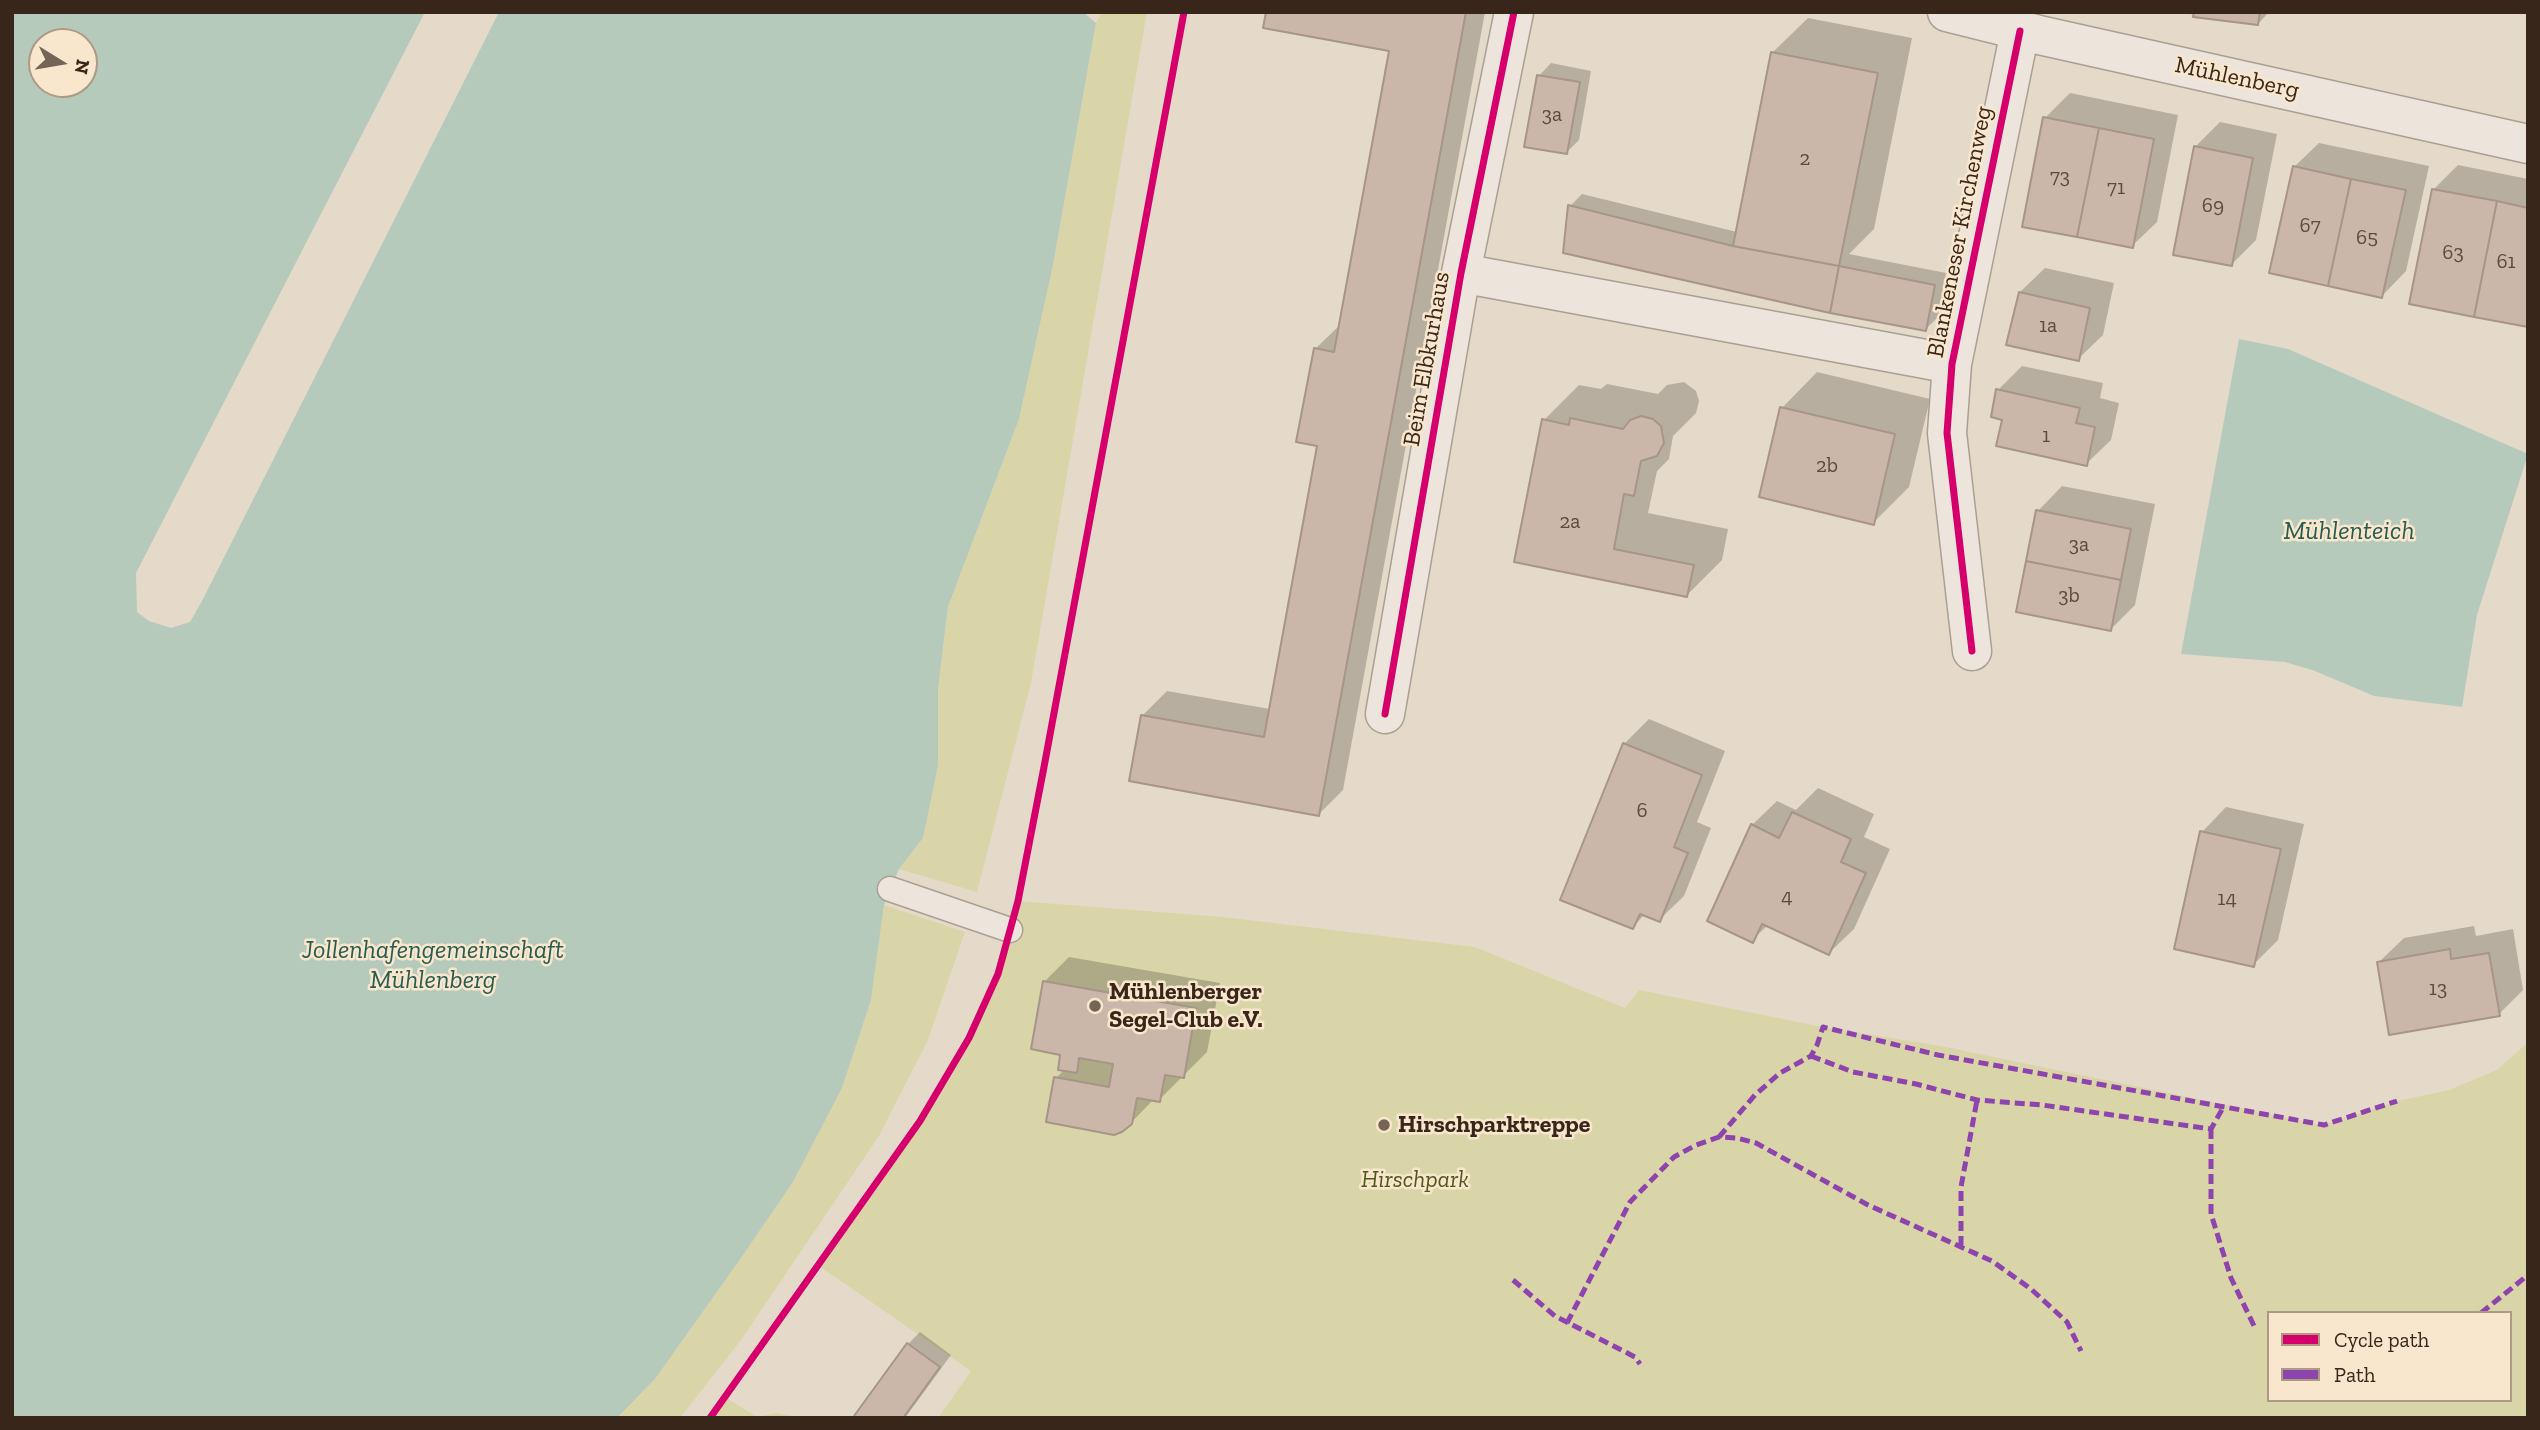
<!DOCTYPE html>
<meta charset="utf-8">
<style>
body{margin:0}
#map{position:relative;width:2540px;height:1430px;overflow:hidden;background:#e5dac9;font-family:"Zilla Slab",serif}
canvas{display:block}
.frame{position:absolute;inset:0;border:14px solid #39261a;pointer-events:none}
.legend{position:absolute;left:2267px;top:1311px;width:245px;height:91px;box-sizing:border-box;background:#f9e7cd;border:2px solid #ac9a85;margin:0;padding:9px 12px;list-style:none;font-size:21px;color:#39261a}
.legend li{display:flex;align-items:center;gap:14px;height:35px}
.legend b{width:35px;border:2px solid #ac9a85}
.north{position:absolute;left:28px;top:28px;width:70px;height:70px;box-sizing:border-box;background:#f9e7cd;border:2px solid #ac9a85;border-radius:50%;rotate:101deg;font-size:19px;font-weight:700;line-height:28px;text-align:center;color:#39261a}
.north::after{content:'';display:block;margin:auto;width:24px;height:32px;background:#756557;clip-path:polygon(50% 0,100% 100%,50% 72%,0 100%)}
</style>
<div id="map">
<canvas width="2540" height="1430"></canvas>
<div class="frame"></div>
<ul class="legend">
<li><b style="height:9px;background:#d6006c"></b>Cycle path</li>
<li><b style="height:9px;background:#8e44ad"></b>Path</li>
</ul>
<div class="north">N</div>
</div>
<script>
const ctx = document.querySelector('canvas').getContext('2d');
ctx.lineJoin = 'round';
function fill(path, color) { ctx.fillStyle = color; ctx.fill(path, 'evenodd'); }
const poly = rows => new Path2D(rows.map(r => 'M' + r).join(''));
function strokePath(path, color, width, dash) { ctx.strokeStyle = color; ctx.lineWidth = width; ctx.lineCap = dash ? 'butt' : 'round'; ctx.setLineDash(dash || []); ctx.stroke(path); }
function drawText(font, color, halo, rows, align = 'center') {
  ctx.font = font + ' "Zilla Slab",serif'; ctx.lineWidth = 5; ctx.setLineDash([]); ctx.textBaseline = 'middle'; ctx.strokeStyle = halo; ctx.fillStyle = color; for (const [text, x, y, turn = 0] of rows) {
    ctx.save(); ctx.translate(x, y); ctx.rotate((+turn || 0) * Math.PI / 180); ctx.textAlign = isNaN(turn) ? turn : align; if (halo) ctx.strokeText(text, 0, 0); ctx.fillText(text, 0, 0); ctx.restore();
  }
}
fill(poly([
 [1102,12,1147,12,1031,683,977,892,899,869,923,838,938,766,938,689,948,607,1019,419,1053,265,1096,23],
 [1018,901,1223,917,1475,947,1625,1008,1639,990,1823,1027,1941,1046,2323,1125,2397,1101,2449,1090,2497,1070,2528,1042,2528,1418,938,1418,971,1371,819,1266,920,1121,969,1038,998,974],
 [2269,1313,2510,1313,2510,1400,2269,1400],
 [884,905,965,932,928,1040,879,1136,741,1340,680,1418,617,1418,655,1379,739,1261,793,1182,842,1088,871,1000],
 [725,1397,757,1417,776,1413,805,1418,710,1418]
]), '#dad5a9');
fill(poly([
 [12,12,425,12,136,573,137,612,149,621,171,628,190,622,202,601,499,12,1083,12,1096,23,1053,265,1019,419,948,607,938,689,938,766,923,838,899,869,884,905,871,1000,842,1088,793,1182,739,1261,655,1379,617,1418,12,1418],
 [42,42,84,42,84,84,42,84],
 [2239,339,2288,349,2528,454,2477,615,2462,707,2374,696,2315,671,2285,662,2181,654]
]), '#b5cabb');
fill(poly([
 [1267,12,1485,12,1343,790,1319,814,1143,715,1167,691,1270,709,1319,444,1315,349,1341,324,1391,49],
 [2176,12,2269,12,2258,24],
 [1808,18,1912,38,1874,229,1849,254,1946,273,1938,317,1926,329,1570,206,1582,194,1737,232,1772,53],
 [1551,63,1591,71,1579,140,1567,152,1539,76],
 [2070,93,2178,115,2157,222,2132,246,2045,118],
 [2220,122,2277,134,2256,240,2232,264,2195,147],
 [2319,143,2429,166,2406,271,2382,296,2294,167],
 [2458,165,2528,179,2528,325,2433,190],
 [2045,268,2114,283,2103,335,2078,359,2020,292],
 [2022,366,2103,383,2100,398,2119,403,2111,440,2086,464,2004,418,1998,390],
 [1817,372,1930,399,1909,487,1873,523,1782,408],
 [1684,382,1696,391,1699,401,1696,413,1673,436,1669,459,1657,471,1648,513,1728,529,1722,560,1687,595,1516,560,1544,420,1579,385,1601,389,1607,384,1658,394,1667,385],
 [2062,486,2155,504,2135,605,2111,629,2038,511],
 [1649,719,1725,751,1697,822,1711,828,1684,896,1659,920,1645,914,1633,927,1624,744],
 [1818,788,1874,814,1864,837,1890,849,1854,929,1829,953,1768,925,1752,940,1752,825,1777,801,1796,810],
 [2226,807,2304,824,2278,940,2253,965,2202,832],
 [2474,926,2476,936,2513,929,2523,990,2499,1014,2379,962,2404,938],
 [1069,957,1220,983,1207,1052,1159,1100,1154,1099,1127,1127,1056,1078,1065,1069,1045,981],
 [920,1332,951,1355,905,1418,860,1418,908,1344]
]), '#0003');
const building = poly([
 [1266,12,1466,12,1319,816,1129,781,1141,715,1264,737,1317,446,1296,442,1314,348,1334,352,1389,51,1263,28,1266,12],
 [2194,12,2260,12,2258,25,2193,17,2194,12],
 [1771,52,1878,73,1839,266,1733,246,1771,52],
 [1537,75,1580,82,1567,154,1524,147,1537,75],
 [2043,117,2099,128,2077,237,2022,227,2043,117],
 [2099,128,2154,139,2133,248,2077,237,2099,128],
 [2194,146,2253,158,2232,266,2173,255,2194,146],
 [2293,166,2351,179,2328,286,2269,273,2293,166],
 [2351,179,2406,190,2382,298,2328,286,2351,179],
 [2432,189,2497,201,2474,317,2409,304,2432,189],
 [2497,201,2528,208,2528,327,2474,317,2497,201],
 [1568,205,1733,246,1839,266,1830,313,1563,253,1568,205],
 [1839,266,1935,285,1926,331,1830,313,1839,266],
 [2019,292,2090,308,2079,361,2006,345,2019,292],
 [1996,389,2080,408,2076,423,2095,427,2087,466,1996,446,2002,420,1991,417,1996,389],
 [1780,407,1895,434,1874,525,1759,497,1780,407],
 [1641,416,1653,419,1661,426,1664,443,1657,456,1641,461,1634,496,1624,494,1614,549,1694,565,1687,597,1514,562,1542,419,1569,425,1570,418,1623,429,1630,420,1641,416],
 [2036,510,2131,529,2121,580,2026,561,2036,510],
 [2026,561,2121,580,2111,631,2016,612,2026,561],
 [1623,743,1702,775,1674,847,1688,853,1660,922,1640,914,1633,929,1560,900,1623,743],
 [1792,812,1851,839,1841,862,1866,873,1829,955,1762,924,1753,943,1707,921,1751,824,1779,838,1792,812],
 [2200,831,2281,849,2254,967,2174,949,2200,831],
 [2450,949,2451,959,2489,953,2500,1016,2389,1035,2377,962,2450,949],
 [1043,981,1196,1008,1184,1078,1165,1075,1160,1102,1137,1098,1132,1124,1122,1132,1114,1135,1046,1122,1054,1077,1109,1087,1113,1064,1079,1058,1077,1073,1058,1070,1060,1055,1031,1049,1043,981],
 [907,1343,940,1367,903,1418,857,1418,854,1416,907,1343]
]);
fill(building, '#cab7a9');
strokePath(building, '#a69588', 2);
const lane = poly([
 [890,889,1010,930]
]);
const street = poly([
 [1947,12,2039,35,2528,144],
 [1461,273,1952,364],
 [1972,651,1947,433,1952,364,2020,31],
 [1385,714,1461,273,1514,12]
]);
strokePath(lane, '#aa9f93', 27);
strokePath(street, '#aa9f93', 41);
strokePath(lane, '#ede5db', 24);
strokePath(street, '#ede5db', 38);
strokePath(poly([
 [1811,1056,1853,1072,1916,1084,1977,1100,2042,1105,2211,1129,2224,1106],
 [2211,1129,2211,1214,2231,1278,2256,1330],
 [1719,1137,1755,1095,1780,1073,1811,1056,1817,1045,1823,1027,1938,1055,2324,1125,2397,1101],
 [1961,1246,1961,1187,1977,1100],
 [1513,1280,1555,1316,1635,1357,1640,1364],
 [2481,1313,2528,1275],
 [1567,1323,1630,1202,1674,1157,1696,1145,1719,1137,1737,1138,1756,1143,1868,1205,1992,1261,2031,1289,2067,1322,2081,1351]
]), '#8e44ad', 5, [10, 5]);
strokePath(poly([
 [1972,651,1947,433,1952,364,2020,31],
 [1385,714,1461,273,1514,12],
 [710,1418,920,1121,969,1038,998,974,1018,901,1044,767,1184,12]
]), '#d6006c', 7);
for (const [x, y, r, color] of [
 [1095,1006,7,"#756557"],
 [1384,1125,7,"#756557"]
]) { const dot = new Path2D(); dot.arc(x, y, r, 0, 2 * Math.PI); ctx.fillStyle = color; ctx.fill(dot); strokePath(dot, '#f9e7cd', 2.5); }
drawText('21px', '#5d4a3e', null, [
 ["3a",1552,115],
 ["2",1805,159],
 ["73",2060,177],
 ["71",2116,188],
 ["69",2213,206],
 ["67",2310,226],
 ["65",2367,238],
 ["63",2453,253],
 ["61",2506,262],
 ["1a",2048,326],
 ["1",2046,436],
 ["2b",1827,466],
 ["2a",1570,522],
 ["3a",2079,545],
 ["3b",2069,596],
 ["6",1642,811],
 ["4",1787,897],
 ["14",2227,899],
 ["13",2438,989]
]);
drawText('24px', '#39261a', '#f9e7cd', [
 ["Mühlenberg",2237,78,12],
 ["Blankeneser Kirchenweg",1960,232,-79],
 ["Beim Elbkurhaus",1427,359,-80]
]);
drawText('bold 24px', '#39261a', '#f9e7cd', [
 ["Mühlenberger",1109,992],
 ["Segel-Club e.V.",1109,1020],
 ["Hirschparktreppe",1398,1125]
], 'left');
drawText('italic 24px', '#50581e', '#f9e7cd', [
 ["Hirschpark",1415,1180]
]);
drawText('italic 26px', '#285b52', '#f9e7cd', [
 ["Mühlenteich",2349,532],
 ["Jollenhafengemeinschaft",433,951],
 ["Mühlenberg",433,981]
]);
</script>
